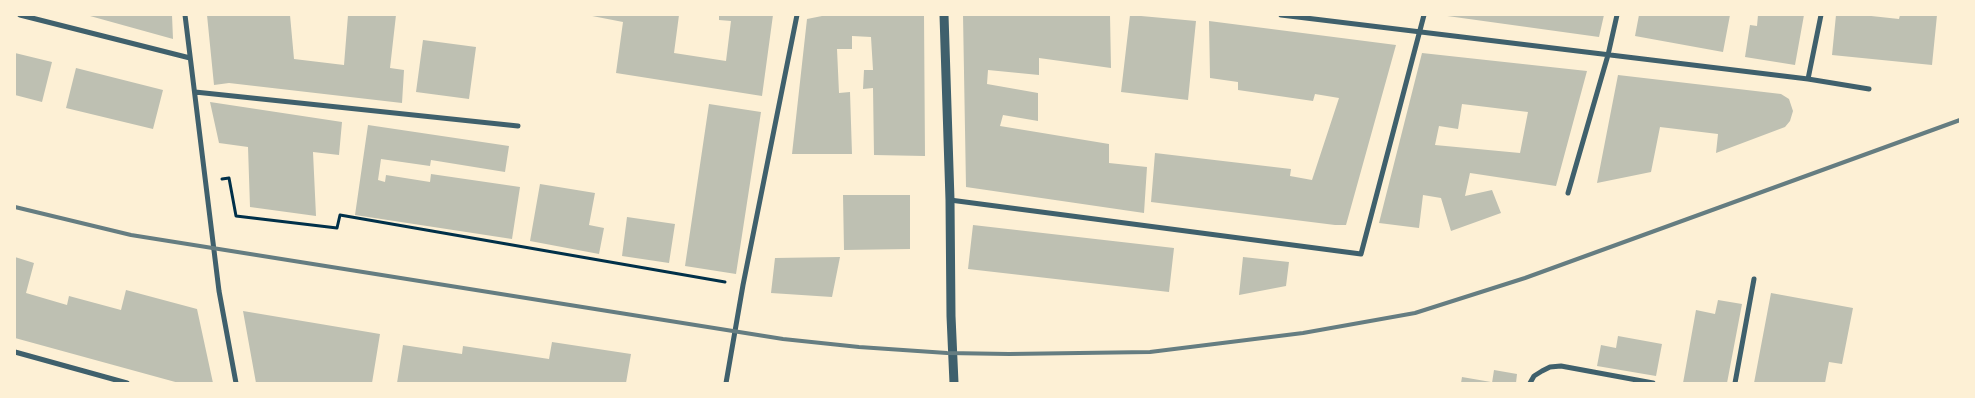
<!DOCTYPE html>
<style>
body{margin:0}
#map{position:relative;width:1975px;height:398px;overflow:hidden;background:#fdf0d5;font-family:"Sofia Sans Condensed",sans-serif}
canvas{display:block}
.frame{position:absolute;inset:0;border:16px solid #fdf0d5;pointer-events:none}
</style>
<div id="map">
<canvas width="1975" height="398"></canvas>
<div class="frame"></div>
</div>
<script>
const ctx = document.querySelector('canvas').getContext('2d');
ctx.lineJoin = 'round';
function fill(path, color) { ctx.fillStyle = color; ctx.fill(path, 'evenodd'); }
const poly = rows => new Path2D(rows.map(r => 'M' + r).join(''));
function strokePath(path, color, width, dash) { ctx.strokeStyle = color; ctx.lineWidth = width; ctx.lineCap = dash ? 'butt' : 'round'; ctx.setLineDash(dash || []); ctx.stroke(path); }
fill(poly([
 [90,15,172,15,173,39,90,16],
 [207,15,290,15,294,59,344,65,348,15,396,15,390,68,404,70,402,103,229,83,214,85],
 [587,15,679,15,674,53,726,61,731,21,719,20,719,15,773,15,762,96,616,73,623,22],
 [827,15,924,15,925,156,874,155,873,88,863,89,864,70,873,70,871,37,852,36,852,49,837,49,839,93,850,92,852,154,792,154,807,19],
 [963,15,1110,15,1111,68,1039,58,1039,75,988,70,987,84,1038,93,1038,121,1003,115,1000,126,1109,144,1109,163,1147,167,1144,213,966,187],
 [1130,15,1196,21,1188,100,1121,92],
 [1440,15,1604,15,1599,37],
 [1639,15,1730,15,1723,52,1635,36],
 [1758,15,1804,15,1795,65,1745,57,1750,25,1757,26],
 [1836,15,1862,15,1899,19,1900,15,1937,15,1932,65,1832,55],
 [1209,21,1396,45,1346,225,1335,225,1151,202,1155,153,1291,169,1290,176,1312,180,1339,98,1315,94,1313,101,1238,90,1238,82,1210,78],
 [423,40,476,47,469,99,416,92],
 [15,53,52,62,42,102,15,95],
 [1422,53,1587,71,1556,186,1470,173,1465,196,1492,190,1501,213,1451,231,1441,198,1423,195,1419,228,1379,223],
 [1462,104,1528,112,1520,153,1435,145,1439,126,1458,129],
 [76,68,163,90,153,129,66,108],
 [1618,75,1781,94,1789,99,1793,111,1790,121,1785,127,1716,153,1718,134,1660,127,1651,172,1597,183],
 [210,102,342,122,339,155,313,152,316,216,250,207,248,147,219,143],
 [709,104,761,112,736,274,685,266],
 [368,125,509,146,505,172,431,160,430,166,381,159,378,180,385,182,386,175,430,182,431,174,520,187,512,239,355,215],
 [540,184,595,193,589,225,604,228,599,254,530,241],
 [843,195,910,195,910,249,844,250],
 [627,217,675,224,669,263,622,256],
 [973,225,1174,248,1169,292,968,269],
 [15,257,34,263,26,293,67,305,69,296,121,310,126,290,197,309,213,383,179,383,15,338],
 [840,257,832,297,771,293,775,258],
 [1243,257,1289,262,1286,286,1239,295],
 [1771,293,1853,308,1842,364,1829,362,1825,383,1754,383],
 [1718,300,1742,304,1727,383,1683,383,1696,310,1715,314],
 [243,311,380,334,372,383,256,383],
 [1618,336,1662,344,1656,376,1597,366,1601,345,1616,348],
 [552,342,631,354,626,383,397,383,403,345,462,354,463,346,549,359],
 [1494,370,1517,374,1516,383,1492,383],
 [1462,377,1491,382,1491,383,1461,383]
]), '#bec0b2');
strokePath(poly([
 [222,179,229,178,236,216,337,228,340,215,725,282]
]), '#003049', 3);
strokePath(poly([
 [20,15,190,58],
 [185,15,219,291,236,383],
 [1281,15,1808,79,1869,89],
 [1808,79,1821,15],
 [195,92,518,126],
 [1568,193,1608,55,1617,15],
 [950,200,1361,254,1424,15],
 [15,352,127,383],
 [726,383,743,285,797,15],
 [1530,383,1534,376,1542,371,1550,367,1561,366,1653,383],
 [1735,383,1754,279]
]), '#3f606c', 5);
strokePath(poly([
 [944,15,950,200,951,316,954,383]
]), '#3f606c', 9);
strokePath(poly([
 [15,207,131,235,783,339,859,347,947,353,1009,354,1150,352,1303,333,1415,313,1525,278,1960,120]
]), '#657d81', 4);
</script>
